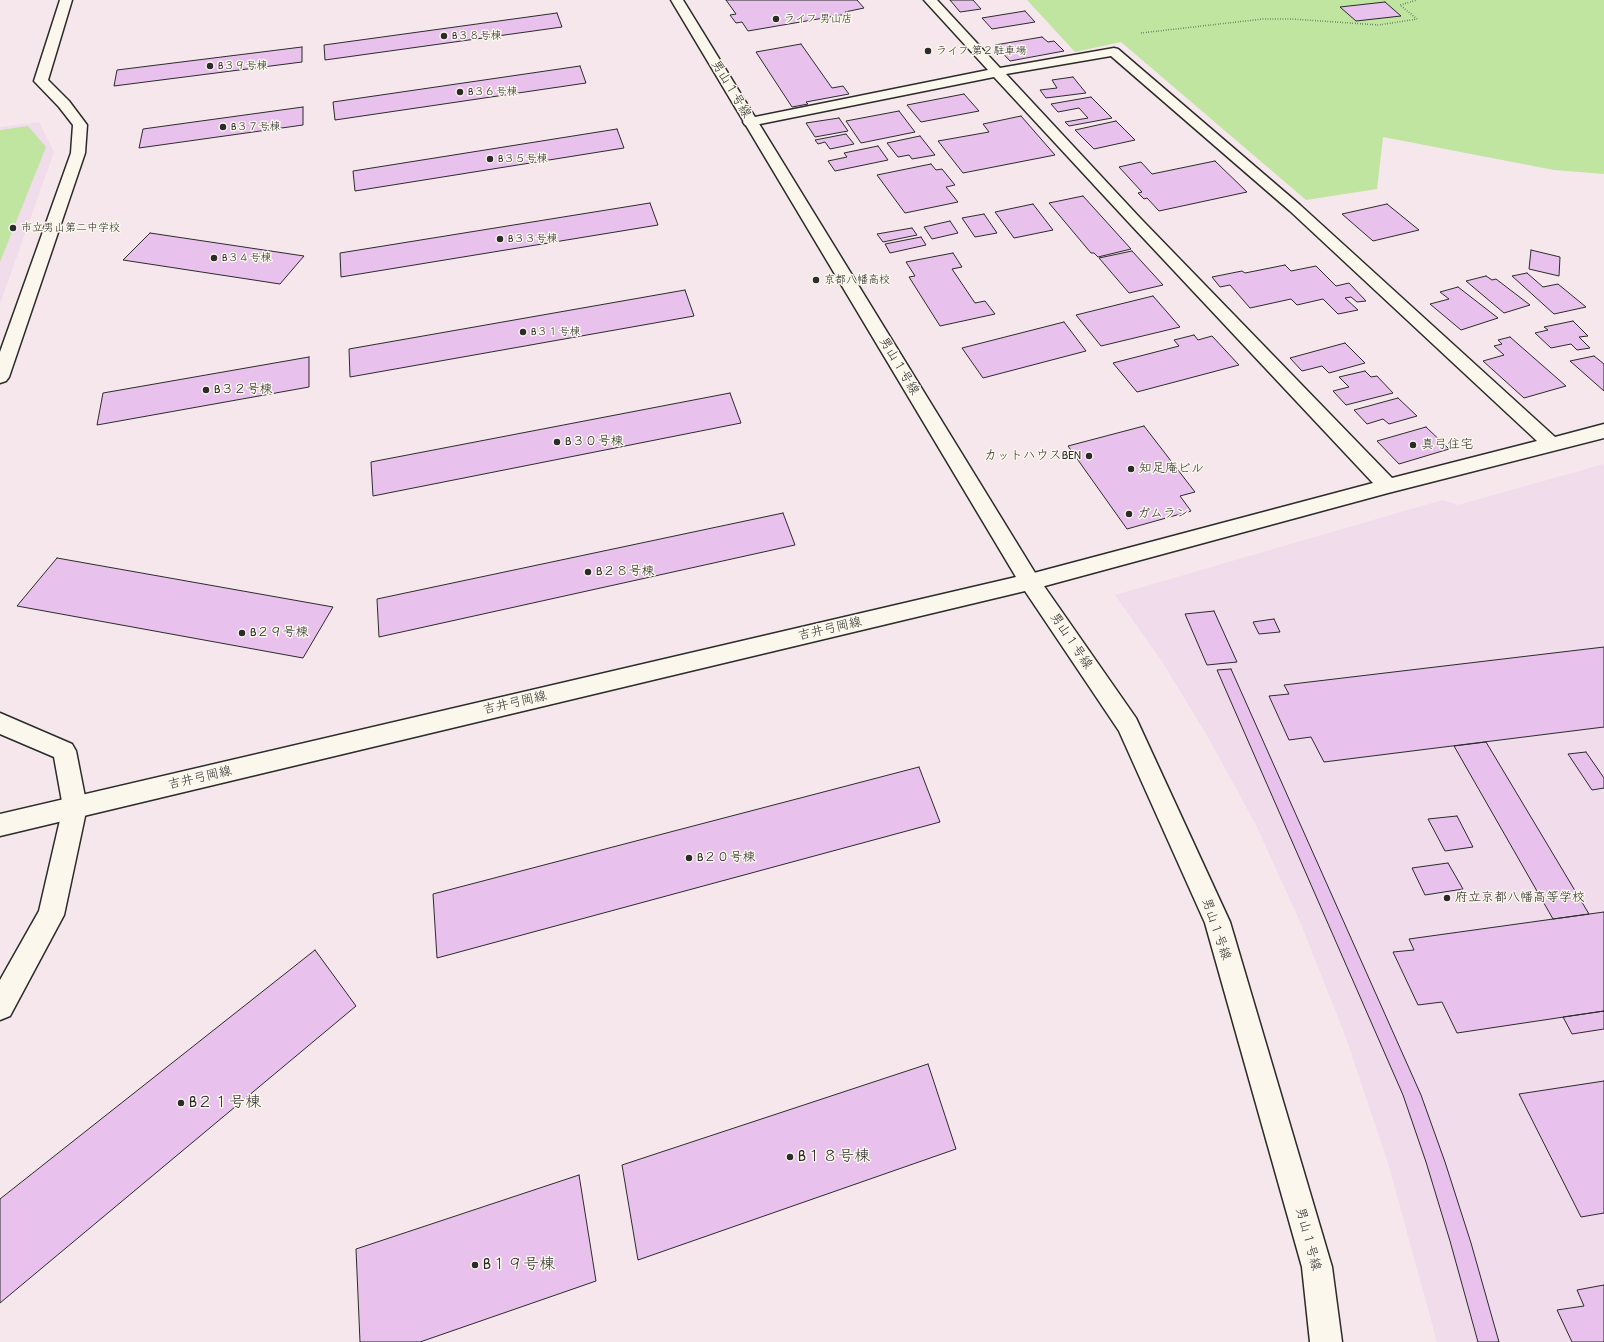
<!DOCTYPE html>
<meta charset="utf-8">
<style>
body{margin:0}
canvas{display:block;background:#f5e7ec}
</style>
<canvas width="1604" height="1342"></canvas>
<script>
const ctx = document.querySelector('canvas').getContext('2d');
ctx.lineJoin = 'round';
function fill(path, color) { ctx.fillStyle = color; ctx.fill(path, 'evenodd'); }
const poly = rows => new Path2D(rows.map(r => 'M' + r).join(''));
function strokePath(path, color, width, dash) { ctx.strokeStyle = color; ctx.lineWidth = width; ctx.lineCap = dash ? 'butt' : 'round'; ctx.setLineDash(dash || []); ctx.stroke(path); }
function drawText(font, color, halo, rows, align = 'center') {
  ctx.font = font + ' "Patrick Hand","Klee One",sans-serif'; ctx.lineWidth = 3; ctx.setLineDash([]); ctx.textBaseline = 'middle'; ctx.strokeStyle = halo; ctx.fillStyle = color; for (const [text, x, y, turn = 0] of rows) {
    ctx.save(); ctx.translate(x, y); ctx.rotate((+turn || 0) * Math.PI / 180); ctx.textAlign = isNaN(turn) ? turn : align; if (halo) ctx.strokeText(text, 0, 0); ctx.fillText(text, 0, 0); ctx.restore();
  }
}
fill(poly([
 [39,122,54,152,0,304,0,127],
 [1604,464,1604,1342,1437,1342,1388,1163,1345,1035,1301,924,1256,825,1209,739,1163,663,1115,595,1442,500,1458,505]
]), '#f1dcec');
fill(poly([
 [1027,0,1604,0,1604,174,1554,170,1383,137,1377,189,1306,200,1121,42,1075,52],
 [28,126,46,147,0,262,0,130]
]), '#c0e5a0');
const building = poly([
 [726,0,857,0,864,8,845,12,847,14,748,31,742,22,736,23,730,15,736,14,726,0],
 [950,0,973,0,981,9,960,12,950,0],
 [1385,2,1401,16,1356,21,1340,7,1385,2],
 [1025,11,1035,22,992,29,982,18,1025,11],
 [557,13,562,27,325,60,324,45,557,13],
 [1042,37,1048,42,1054,41,1064,51,1010,61,995,45,1042,37],
 [801,44,832,88,843,86,849,94,806,102,808,104,792,107,756,52,801,44],
 [302,47,302,62,114,86,117,70,302,47],
 [580,66,586,83,335,120,333,102,580,66],
 [1073,77,1086,93,1046,98,1040,90,1057,88,1052,80,1073,77],
 [964,94,979,111,921,122,907,105,964,94],
 [1091,97,1112,118,1069,126,1065,122,1088,118,1079,108,1058,112,1051,104,1091,97],
 [303,107,303,125,139,148,143,129,303,107],
 [899,111,915,132,861,143,846,121,899,111],
 [1021,116,1055,155,963,173,938,141,989,132,983,124,1021,116],
 [839,118,848,131,815,137,806,123,839,118],
 [1116,121,1135,140,1094,149,1075,130,1116,121],
 [617,129,624,148,355,191,353,171,617,129],
 [846,134,854,144,830,149,825,142,818,144,815,140,846,134],
 [920,136,935,155,912,159,909,155,898,157,887,143,920,136],
 [878,146,888,160,835,171,828,161,847,157,844,153,878,146],
 [1215,161,1247,192,1159,211,1147,198,1144,199,1138,193,1142,192,1119,167,1141,162,1152,174,1215,161],
 [931,164,936,170,942,169,955,185,946,187,958,202,905,213,877,175,931,164],
 [1083,196,1131,249,1098,257,1094,253,1091,253,1049,203,1083,196],
 [650,203,658,225,341,277,340,253,650,203],
 [1033,204,1053,230,1014,238,995,212,1033,204],
 [1387,204,1419,230,1373,241,1342,214,1387,204],
 [984,214,997,233,975,237,962,218,984,214],
 [950,221,958,233,932,239,924,227,950,221],
 [912,228,917,235,883,242,877,234,912,228],
 [150,233,304,256,280,284,123,260,150,233],
 [921,237,926,245,890,253,885,244,921,237],
 [1531,250,1560,257,1559,276,1529,269,1531,250],
 [1132,251,1163,285,1129,293,1099,258,1132,251],
 [953,253,962,267,952,269,975,303,985,301,995,314,940,326,909,277,915,276,906,262,953,253],
 [1285,265,1291,271,1316,266,1336,286,1349,283,1366,301,1357,302,1351,297,1345,298,1358,310,1338,314,1323,299,1297,305,1291,299,1250,308,1230,285,1220,287,1212,277,1242,271,1245,273,1285,265],
 [1527,273,1543,287,1558,284,1586,307,1554,314,1512,276,1527,273],
 [1486,276,1492,280,1496,279,1530,305,1504,313,1466,281,1486,276],
 [1458,287,1498,318,1461,330,1430,304,1449,299,1440,292,1458,287],
 [685,290,694,316,350,377,349,349,685,290],
 [1153,296,1180,327,1101,346,1076,315,1153,296],
 [1573,321,1588,336,1579,337,1590,348,1577,350,1571,344,1551,348,1535,333,1548,330,1544,327,1573,321],
 [1064,322,1086,351,983,378,962,348,1064,322],
 [1194,335,1198,340,1212,336,1239,365,1137,392,1113,363,1179,346,1174,340,1194,335],
 [1510,337,1566,386,1524,398,1483,361,1504,355,1494,346,1502,344,1498,340,1510,337],
 [1345,343,1365,363,1329,373,1322,366,1302,371,1290,358,1345,343],
 [1594,356,1604,364,1604,391,1570,361,1594,356],
 [309,357,309,387,97,425,103,393,309,357],
 [1365,371,1371,377,1377,376,1393,393,1346,405,1333,391,1349,387,1339,377,1365,371],
 [730,393,741,423,373,496,371,462,730,393],
 [1398,398,1417,416,1389,424,1383,419,1367,424,1354,410,1398,398],
 [1144,426,1195,492,1180,496,1191,511,1127,529,1068,446,1144,426],
 [1426,427,1449,449,1399,464,1377,441,1426,427],
 [783,513,795,545,379,637,377,599,783,513],
 [57,558,333,607,303,658,17,606,57,558],
 [1214,611,1237,662,1207,665,1185,614,1214,611],
 [1274,619,1280,632,1259,634,1253,622,1274,619],
 [1604,647,1604,727,1324,762,1311,737,1289,740,1269,696,1289,694,1284,685,1604,647],
 [1231,669,1421,1095,1445,1162,1471,1243,1499,1342,1478,1342,1450,1241,1426,1162,1403,1095,1217,670,1231,669],
 [1486,742,1589,914,1553,919,1454,746,1486,742],
 [1586,752,1604,778,1604,788,1592,790,1568,754,1586,752],
 [919,767,940,822,437,958,433,894,919,767],
 [1457,816,1473,847,1445,851,1428,819,1457,816],
 [1448,863,1463,889,1425,895,1412,868,1448,863],
 [1604,912,1604,1011,1457,1033,1442,1002,1418,1005,1393,952,1414,950,1409,939,1604,912],
 [315,950,356,1006,0,1303,0,1199,315,950],
 [1604,1011,1604,1029,1572,1034,1563,1017,1604,1011],
 [928,1064,956,1149,638,1260,622,1165,928,1064],
 [1604,1081,1604,1213,1581,1217,1519,1094,1604,1081],
 [579,1175,596,1281,420,1342,360,1342,356,1249,579,1175],
 [1604,1285,1604,1342,1572,1342,1557,1310,1584,1306,1577,1290,1604,1285]
]);
fill(building, '#e8c2ec');
strokePath(building, '#2b2b2b', 1);
const street = poly([
 [60,0,72,0,48,80,69,101,87,125,85,153,9,377,6,381,0,383,0,352,71,153,73,125,59,107,34,81,60,0],
 [924,0,937,0,1000,68,1114,48,1118,49,1300,205,1555,437,1604,424,1604,438,1388,493,1030,590,1023,588,1020,582,1023,576,1030,574,1373,483,1131,225,994,77,750,126,745,125,743,122,745,119,750,118,988,70,924,0],
 [1111,56,1290,211,1537,441,1392,478,1141,219,1006,74,1111,56],
 [0,713,72,744,76,751,87,807,64,915,10,1016,0,1020,0,980,39,911,63,807,54,757,0,734,0,713]
]);
const secondary = poly([
 [671,0,683,0,1037,576,1136,718,1230,922,1332,1267,1342,1342,1310,1342,1302,1267,1205,923,1119,731,1025,591,0,836,0,814,1016,577,671,0]
]);
strokePath(street, '#2b2b2b', 3);
strokePath(secondary, '#2b2b2b', 3);
strokePath(poly([
 [1141,33,1263,19,1292,19,1379,25,1417,19,1400,5,1417,0]
]), '#2b2b2b', 1.5, [0.5, 2]);
fill(street, '#fbf7ec');
fill(secondary, '#fbf7ec');
for (const [x, y, r, color] of [
 [776,19,4,"#2b2b2b"],
 [444,36,4,"#2b2b2b"],
 [928,51,4,"#2b2b2b"],
 [210,66,4,"#2b2b2b"],
 [460,92,4,"#2b2b2b"],
 [223,127,4,"#2b2b2b"],
 [490,159,4,"#2b2b2b"],
 [13,228,4,"#2b2b2b"],
 [500,239,4,"#2b2b2b"],
 [214,258,4,"#2b2b2b"],
 [816,280,4,"#2b2b2b"],
 [523,332,4,"#2b2b2b"],
 [206,390,4,"#2b2b2b"],
 [557,442,4,"#2b2b2b"],
 [1413,445,4,"#2b2b2b"],
 [1089,456,4,"#2b2b2b"],
 [1131,469,4,"#2b2b2b"],
 [1129,514,4,"#2b2b2b"],
 [588,572,4,"#2b2b2b"],
 [242,633,4,"#2b2b2b"],
 [689,858,4,"#2b2b2b"],
 [1447,898,4,"#2b2b2b"],
 [181,1103,4,"#2b2b2b"],
 [790,1157,4,"#2b2b2b"],
 [475,1265,4,"#2b2b2b"]
]) { const dot = new Path2D(); dot.arc(x, y, r, 0, 2 * Math.PI); ctx.fillStyle = color; ctx.fill(dot); strokePath(dot, '#fbf7ec', 1.5); }
drawText('11px', '#2b2b2b', '#fbf7ec', [
 ["ライフ 男山店",784,19],
 ["B３８号棟",452,36],
 ["ライフ 第２駐車場",936,51],
 ["B３９号棟",218,66],
 ["B３６号棟",468,92],
 ["B３７号棟",231,127],
 ["B３５号棟",498,159],
 ["市立男山第二中学校",21,228],
 ["B３３号棟",508,239],
 ["B３４号棟",222,258],
 ["京都八幡高校",824,280],
 ["B３１号棟",531,332]
], 'left');
drawText('13px', '#2b2b2b', '#fbf7ec', [
 ["男山１号線",731,89,59],
 ["男山１号線",899,366,59],
 ["吉井弓岡線",830,629,-13],
 ["男山１号線",1071,641,56],
 ["吉井弓岡線",515,703,-13],
 ["吉井弓岡線",200,778,-13],
 ["男山１号線",1216,929,71],
 ["男山１号線",1308,1239,75]
]);
drawText('13px', '#2b2b2b', '#fbf7ec', [
 ["B３２号棟",214,390],
 ["B３０号棟",565,442],
 ["真弓住宅",1421,445],
 ["カットハウスBEN",1081,456,"right"],
 ["知足庵ビル",1139,469],
 ["ガムラン",1137,514],
 ["B２８号棟",596,572],
 ["B２９号棟",250,633],
 ["B２０号棟",697,858],
 ["府立京都八幡高等学校",1455,898]
], 'left');
drawText('16px', '#2b2b2b', '#fbf7ec', [
 ["B２１号棟",189,1103],
 ["B１８号棟",798,1157],
 ["B１９号棟",483,1265]
], 'left');
</script>
